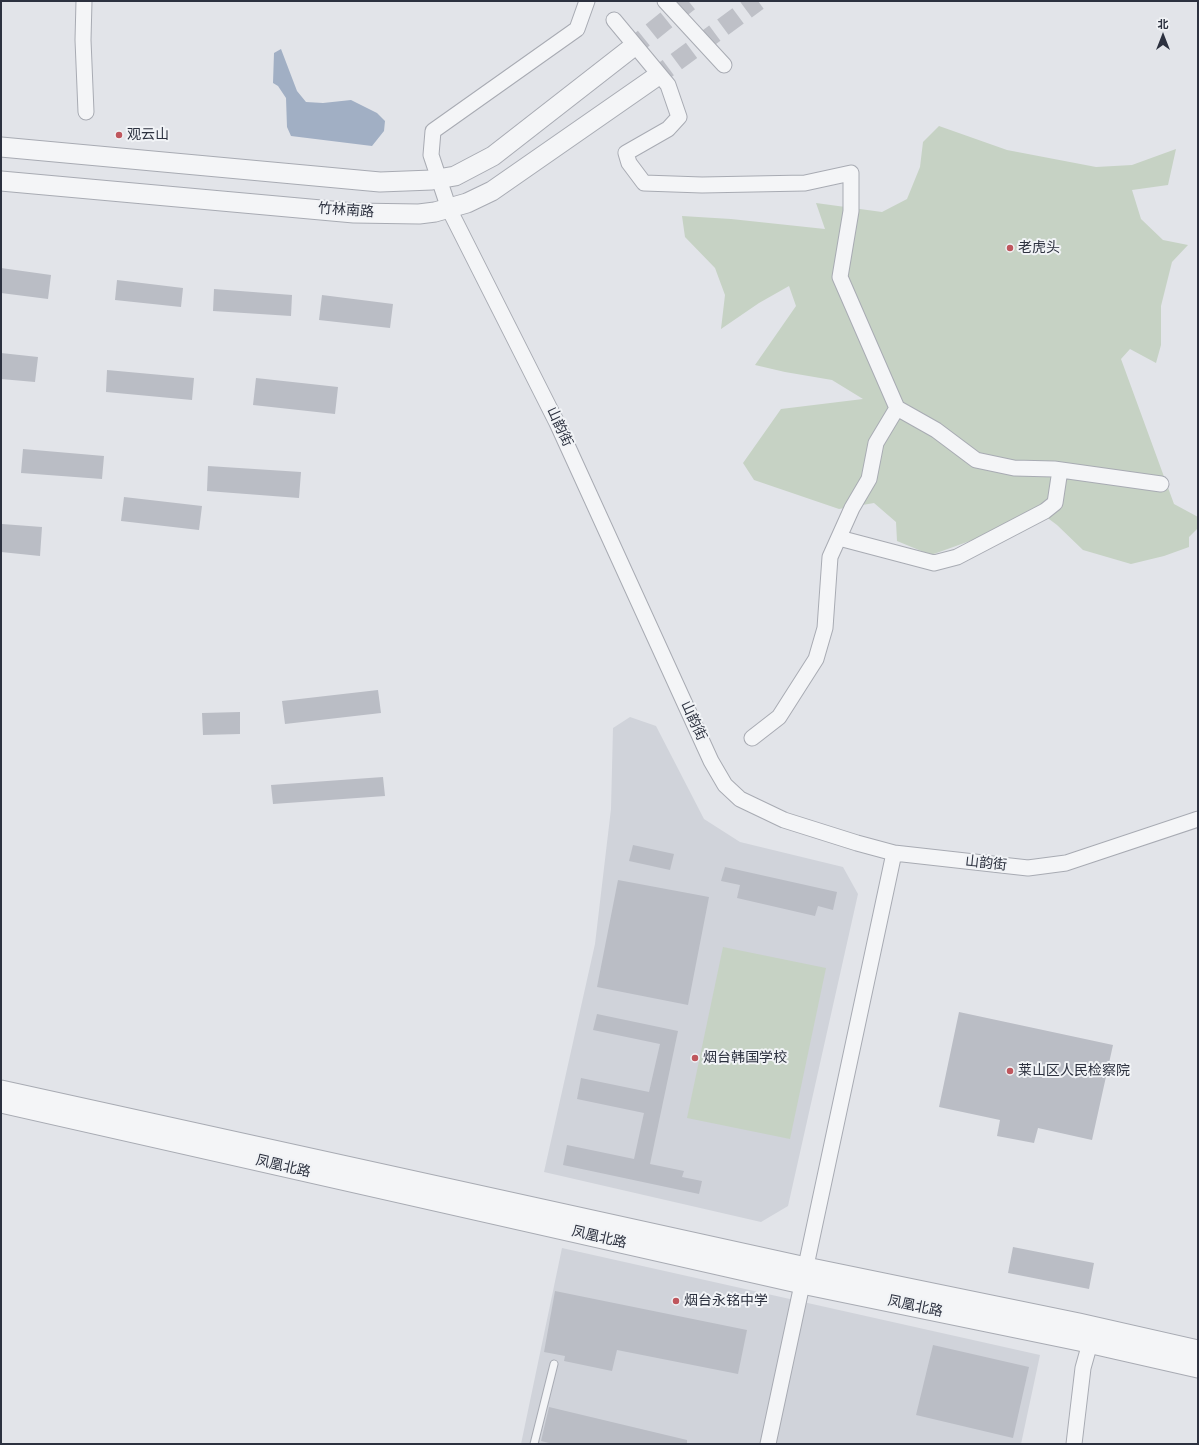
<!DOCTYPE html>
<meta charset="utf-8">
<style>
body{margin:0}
#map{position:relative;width:1199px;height:1445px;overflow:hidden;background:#e2e4e9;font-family:Poppins,"Noto Sans SC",sans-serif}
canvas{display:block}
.frame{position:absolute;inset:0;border:2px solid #2c313f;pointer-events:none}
.north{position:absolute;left:1143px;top:16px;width:40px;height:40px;-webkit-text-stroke:3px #f1f3f6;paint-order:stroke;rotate:0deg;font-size:11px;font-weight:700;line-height:16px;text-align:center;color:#2c313f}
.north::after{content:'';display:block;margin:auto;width:14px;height:18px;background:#2c313f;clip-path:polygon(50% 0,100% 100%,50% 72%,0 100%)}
</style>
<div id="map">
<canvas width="1199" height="1445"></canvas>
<div class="frame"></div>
<div class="north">北</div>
</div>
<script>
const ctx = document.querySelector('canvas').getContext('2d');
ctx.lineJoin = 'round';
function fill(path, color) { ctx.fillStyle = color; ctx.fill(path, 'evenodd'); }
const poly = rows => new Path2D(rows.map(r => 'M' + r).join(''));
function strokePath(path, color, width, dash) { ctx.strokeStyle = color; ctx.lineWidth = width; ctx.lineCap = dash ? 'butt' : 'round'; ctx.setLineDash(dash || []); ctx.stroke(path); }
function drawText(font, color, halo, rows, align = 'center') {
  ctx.font = font + ' Poppins,"Noto Sans SC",sans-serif'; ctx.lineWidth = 4; ctx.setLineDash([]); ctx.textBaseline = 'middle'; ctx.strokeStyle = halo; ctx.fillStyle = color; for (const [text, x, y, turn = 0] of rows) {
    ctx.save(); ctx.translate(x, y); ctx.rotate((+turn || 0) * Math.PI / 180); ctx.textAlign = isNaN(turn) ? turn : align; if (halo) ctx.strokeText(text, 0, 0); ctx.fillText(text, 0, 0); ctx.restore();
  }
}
fill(poly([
 [630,717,656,726,704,819,740,842,843,867,858,894,788,1206,761,1222,544,1172,595,944,611,809,613,728],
 [562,1248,1040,1355,1021,1444,521,1444]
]), '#d0d3da');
fill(poly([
 [939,126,1007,150,1096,167,1132,165,1176,149,1168,185,1132,190,1141,219,1163,240,1188,245,1172,262,1161,306,1161,345,1156,363,1130,349,1121,359,1174,504,1198,517,1198,528,1189,537,1189,547,1164,556,1131,564,1083,550,1057,525,1037,510,992,533,931,555,897,541,896,522,874,503,839,509,754,480,743,463,781,409,863,399,832,380,785,372,755,365,796,306,789,286,759,303,721,329,725,295,715,268,685,237,682,216,731,219,825,229,816,203,882,212,907,199,920,167,923,142],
 [723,947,826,968,790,1139,687,1118]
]), '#c6d2c4');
fill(poly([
 [281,49,297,91,306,102,323,103,351,100,377,113,385,121,384,131,372,146,291,136,287,127,286,98,278,86,273,83,274,53]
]), '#a1afc4');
fill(poly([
 [1,268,51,275,48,299,1,293],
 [117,280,183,288,181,307,115,300],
 [214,289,292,295,291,316,213,311],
 [322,295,393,304,390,328,319,320],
 [1,353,38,357,35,382,1,379],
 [107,370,194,378,192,400,106,392],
 [256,378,338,387,335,414,253,405],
 [23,449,104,456,102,479,21,473],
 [208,466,301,472,299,498,207,491],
 [124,497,202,506,199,530,121,521],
 [2,524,42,527,40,556,1,552],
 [378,690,381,713,285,724,282,701],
 [240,712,240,734,203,735,202,713],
 [383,777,385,796,273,804,271,785],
 [633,845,674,854,670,870,629,861],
 [725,867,837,892,833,910,818,906,815,916,737,898,740,885,721,881],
 [618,880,709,897,688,1005,597,987],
 [959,1012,1113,1045,1092,1140,1038,1128,1034,1143,997,1136,1000,1120,939,1107],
 [597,1014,678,1031,650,1164,684,1171,682,1177,702,1181,699,1194,563,1165,567,1145,634,1159,644,1113,577,1099,581,1078,649,1092,660,1044,593,1030],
 [1013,1247,1094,1263,1089,1289,1008,1273],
 [555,1291,747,1330,738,1374,617,1350,612,1371,564,1361,565,1356,544,1352],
 [933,1345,1029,1367,1013,1438,916,1415],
 [549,1407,687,1440,687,1444,553,1444,541,1441]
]), '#babdc5');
strokePath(poly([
 [629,50,690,1],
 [653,79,758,1]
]), '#bec0c7', 19, [19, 10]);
const service = poly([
 [534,1444,554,1364]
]);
const minor = poly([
 [84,1,83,40,86,112],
 [587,1,577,29,433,131,431,155,449,209,557,423,711,761,725,785,740,799,784,820,857,843,894,853,1028,868,1066,863,1198,819],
 [665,1,724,65],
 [614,20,668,85,679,117,668,129,626,153,629,163,644,183,702,185,805,183,851,173,851,211,840,277,897,408,876,443,869,479,852,508,830,557,825,628,816,659,779,717,752,738],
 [897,408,936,430,976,460,1014,468,1054,469,1161,484],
 [839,538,934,563,957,557,1045,511,1055,503,1060,470],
 [768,1444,894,853],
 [1074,1444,1083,1368,1090,1343]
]);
const tertiary = poly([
 [1,147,380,182,432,180,455,176,493,156,629,50],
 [1,181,354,213,419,214,435,212,467,203,492,191,653,79],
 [1,1090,806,1267,1079,1323,1198,1350],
 [1,1103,802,1284,1079,1341,1198,1368]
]);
strokePath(service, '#a8abb3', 9);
strokePath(minor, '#a8abb3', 17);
strokePath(tertiary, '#a8abb3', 21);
strokePath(service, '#f4f5f7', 7);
strokePath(minor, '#f4f5f7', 15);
strokePath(tertiary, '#f4f5f7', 19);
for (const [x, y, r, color] of [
 [119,135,4,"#bf565d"],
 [1010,248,4,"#bf565d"],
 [695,1058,4,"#bf565d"],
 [1010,1071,4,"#bf565d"],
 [676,1301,4,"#bf565d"]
]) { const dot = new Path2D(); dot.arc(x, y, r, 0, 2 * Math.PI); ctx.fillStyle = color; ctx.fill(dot); strokePath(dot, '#f1f3f6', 1.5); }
drawText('14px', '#2c313f', '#f1f3f6', [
 ["观云山",127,135],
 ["老虎头",1018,248],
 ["烟台韩国学校",703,1058],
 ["莱山区人民检察院",1018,1071],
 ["烟台永铭中学",684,1301]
], 'left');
drawText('14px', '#2c313f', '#f1f3f6', [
 ["竹林南路",346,211,4],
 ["山韵街",559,427,65],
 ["山韵街",693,721,65],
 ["山韵街",986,864,6],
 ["凤凰北路",283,1167,13],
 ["凤凰北路",599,1238,13],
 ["凤凰北路",915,1307,12]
]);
</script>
